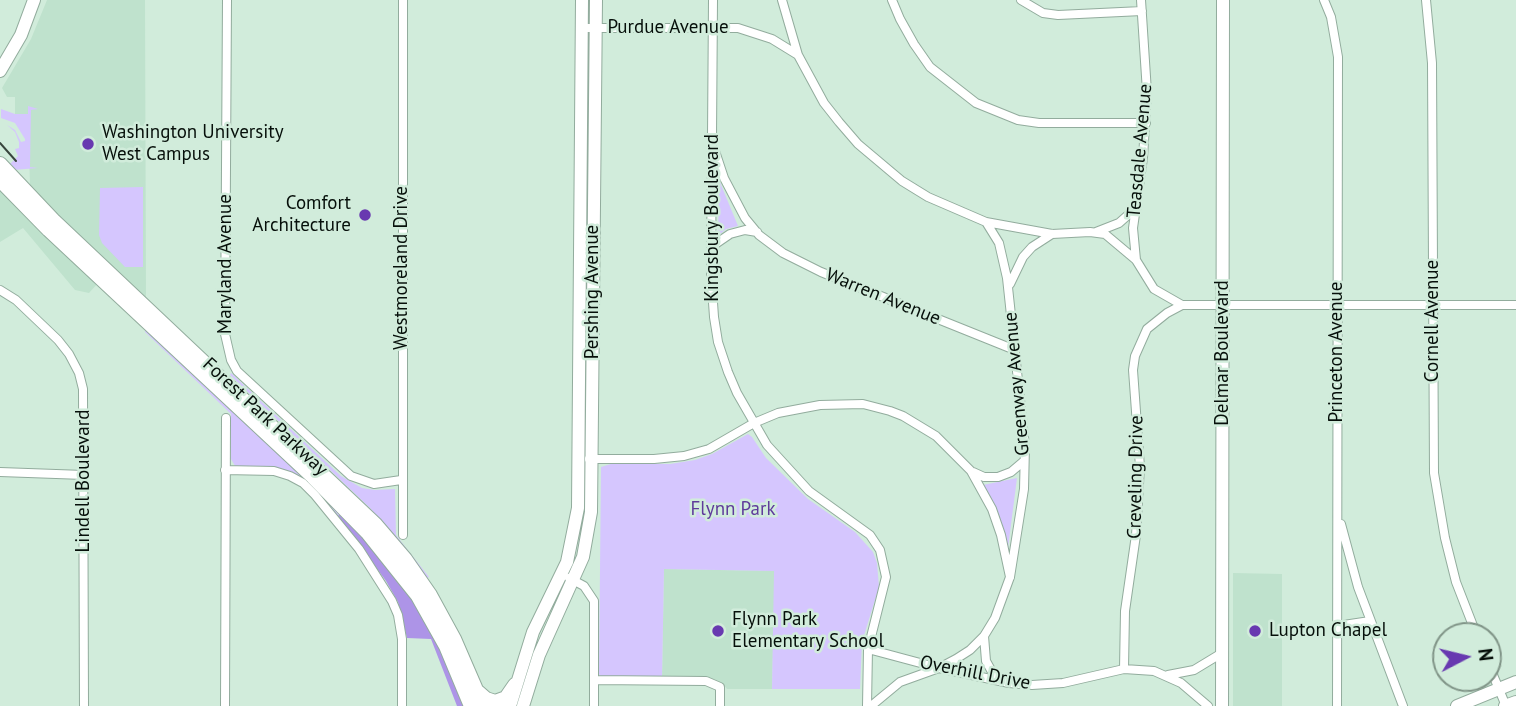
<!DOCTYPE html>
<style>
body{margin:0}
#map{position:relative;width:1516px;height:706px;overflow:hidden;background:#d1ecdb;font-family:"PT Sans",sans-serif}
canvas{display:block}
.north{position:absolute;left:1432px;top:622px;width:70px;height:70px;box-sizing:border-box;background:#d1ecdb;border:2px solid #809487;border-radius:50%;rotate:83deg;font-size:19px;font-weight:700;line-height:28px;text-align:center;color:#060f0a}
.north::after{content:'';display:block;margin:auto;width:24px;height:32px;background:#6839b0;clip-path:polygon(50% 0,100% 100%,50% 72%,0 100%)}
</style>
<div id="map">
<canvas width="1516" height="706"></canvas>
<div class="north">N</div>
</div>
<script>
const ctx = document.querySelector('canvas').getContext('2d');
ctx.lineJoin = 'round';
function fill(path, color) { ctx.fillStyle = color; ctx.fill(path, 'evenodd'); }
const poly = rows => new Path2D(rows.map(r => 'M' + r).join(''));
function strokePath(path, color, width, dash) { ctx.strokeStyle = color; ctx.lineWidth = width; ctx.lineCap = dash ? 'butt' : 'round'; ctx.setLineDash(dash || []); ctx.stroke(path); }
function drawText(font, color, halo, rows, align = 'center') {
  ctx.font = font + ' "PT Sans",sans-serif'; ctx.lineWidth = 5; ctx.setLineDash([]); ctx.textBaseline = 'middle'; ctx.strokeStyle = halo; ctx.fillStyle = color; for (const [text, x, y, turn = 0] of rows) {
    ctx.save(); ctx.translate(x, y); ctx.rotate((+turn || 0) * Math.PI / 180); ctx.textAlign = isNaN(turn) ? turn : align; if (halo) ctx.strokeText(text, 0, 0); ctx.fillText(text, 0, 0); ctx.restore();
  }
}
fill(poly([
 [47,0,145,0,146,300,98,283,89,293,75,290,23,228,0,242,0,190,11,190,31,221,28,114,15,114,15,97,7,97,2,88,31,39],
 [664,569,775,571,772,689,727,689,722,683,714,679,662,678],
 [1233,573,1282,574,1282,706,1233,706]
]), '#bfe2cd');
fill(poly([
 [28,106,38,109,31,110,30,167,38,168,13,170,9,165,18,156,15,149,19,148,19,142,15,132,7,125,15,130,21,142,25,141,25,139,15,123,1,118,1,109,15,114,28,114],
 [584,121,591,121,586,449,584,448],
 [719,180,738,226,726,229,718,236],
 [143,187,143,267,125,267,102,243,99,235,100,188],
 [145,327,341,512,338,516,305,480,291,472,267,466,235,466,231,459,231,414,145,332],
 [231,373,341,476,362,488,375,490,395,489,396,535,429,577,425,579,370,508,230,375],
 [748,434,752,437,766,458,808,499,855,532,873,552,877,563,879,587,862,642,860,689,772,689,774,571,664,569,662,678,601,677,599,674,601,467,614,463,670,464,695,460,712,454],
 [1017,478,1008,548,1000,519,983,485]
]), '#d5c6fe');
fill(poly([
 [341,512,360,530,432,626,467,706,457,706,431,639,407,638,398,602,386,581,338,516]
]), '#ad94e7');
const street = poly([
 [227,0,225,334,231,360,237,371,351,476,374,484,401,480],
 [713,0,711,273,714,317,718,342,728,372,737,393,767,445,809,491,870,535,880,550,886,577,868,649,867,706],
 [782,0,798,55],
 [892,0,900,19,914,44,930,67,976,103,1018,120,1039,123,1146,123],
 [1021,0,1043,13,1058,15,1142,11],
 [1324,0,1331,17,1338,57,1337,706],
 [1426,0,1432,63,1434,473,1445,538,1456,582,1477,636],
 [581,28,738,28,772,39,798,55,824,103,839,122,858,144,902,181,928,197,986,222,1052,234,1090,232,1105,234,1136,260,1154,289,1182,305,1516,305],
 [715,151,724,178,745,218,759,235,783,253,821,272,1015,350],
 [986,222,999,243,1007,278,1025,446,1024,489,1010,577,995,618,984,636,986,661,996,679],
 [1096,232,1119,223,1137,207],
 [711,247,730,234,745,230,757,232],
 [1136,260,1133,228,1143,158,1147,92,1141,0],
 [1010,284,1023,257,1032,247,1052,234],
 [0,290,16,300,58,340,69,354,79,373,83,389,84,706],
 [589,459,654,459,684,456,709,449,754,423,778,413,820,405,863,404,890,411,903,416,936,436,971,471,992,509,1001,535,1010,577],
 [225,470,274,471,290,476,303,483,315,495,359,549,392,601,398,615,402,639,402,706],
 [0,472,84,475],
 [973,472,984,477,998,477,1011,472,1024,461],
 [1341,524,1358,587,1403,706],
 [403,535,403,0],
 [569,578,584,586,594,601,594,706],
 [1337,626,1370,621],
 [868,649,939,668,1009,683,1032,685,1063,683,1124,669,1154,671,1181,683,1208,706],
 [1488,663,1506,706],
 [1124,669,1125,611,1136,535,1140,467,1133,370,1135,356,1147,329,1167,313,1182,305],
 [1168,675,1194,670,1222,653],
 [594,680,706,681,720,687,720,706],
 [225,706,226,418],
 [871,706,900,682,939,668,956,659,970,650,984,636]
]);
const secondary = poly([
 [0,71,21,35,34,0],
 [510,706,533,632,567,562,578,508,582,0],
 [523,706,539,655,583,557,591,512,596,0],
 [1222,706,1223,0],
 [1457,706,1516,682],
 [1505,706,1516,702]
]);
const highway = poly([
 [0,164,53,220,375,524,405,559,430,595,454,639,483,706],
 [0,180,49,230,313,477,367,532,418,596,446,646,471,706],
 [478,692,486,699,495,702,506,698,515,685]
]);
strokePath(street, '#92ac9d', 10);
strokePath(secondary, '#92ac9d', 14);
strokePath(highway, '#92ac9d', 16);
strokePath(street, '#fff', 8);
strokePath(secondary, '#fff', 12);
strokePath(highway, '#fff', 14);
strokePath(poly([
 [0,143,16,161]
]), '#38453d', 2);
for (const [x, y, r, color] of [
 [88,144,7,"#6839b0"],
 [365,215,7,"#6839b0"],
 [718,631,7,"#6839b0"],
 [1255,631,7,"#6839b0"]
]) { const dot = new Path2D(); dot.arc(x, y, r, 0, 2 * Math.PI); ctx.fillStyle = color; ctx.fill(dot); strokePath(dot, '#d1ecdb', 2.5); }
drawText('19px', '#060f0a', '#d1ecdb', [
 ["Purdue Avenue",668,28],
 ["Teasdale Avenue",1140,151,-85],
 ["Kingsbury Boulevard",713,218,-90],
 ["Maryland Avenue",226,264,-90],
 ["Westmoreland Drive",402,268,-90],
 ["Pershing Avenue",593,292,-90],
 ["Warren Avenue",883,297,22],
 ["Cornell Avenue",1433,321,-90],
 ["Princeton Avenue",1337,352,-90],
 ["Delmar Boulevard",1223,353,-90],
 ["Greenway Avenue",1017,384,-95],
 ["Forest Park Parkway",265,417,43],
 ["Creveling Drive",1136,477,-89],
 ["Lindell Boulevard",84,481,-90],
 ["Overhill Drive",975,673,11]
]);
drawText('19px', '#060f0a', '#d1ecdb', [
 ["Washington University",102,133],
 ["West Campus",102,155],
 ["Comfort",351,204,"right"],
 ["Architecture",351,226,"right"],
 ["Flynn Park",732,620],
 ["Elementary School",732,642],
 ["Lupton Chapel",1269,631]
], 'left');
drawText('19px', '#5f3b9b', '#d1ecdb', [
 ["Flynn Park",733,510]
]);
</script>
